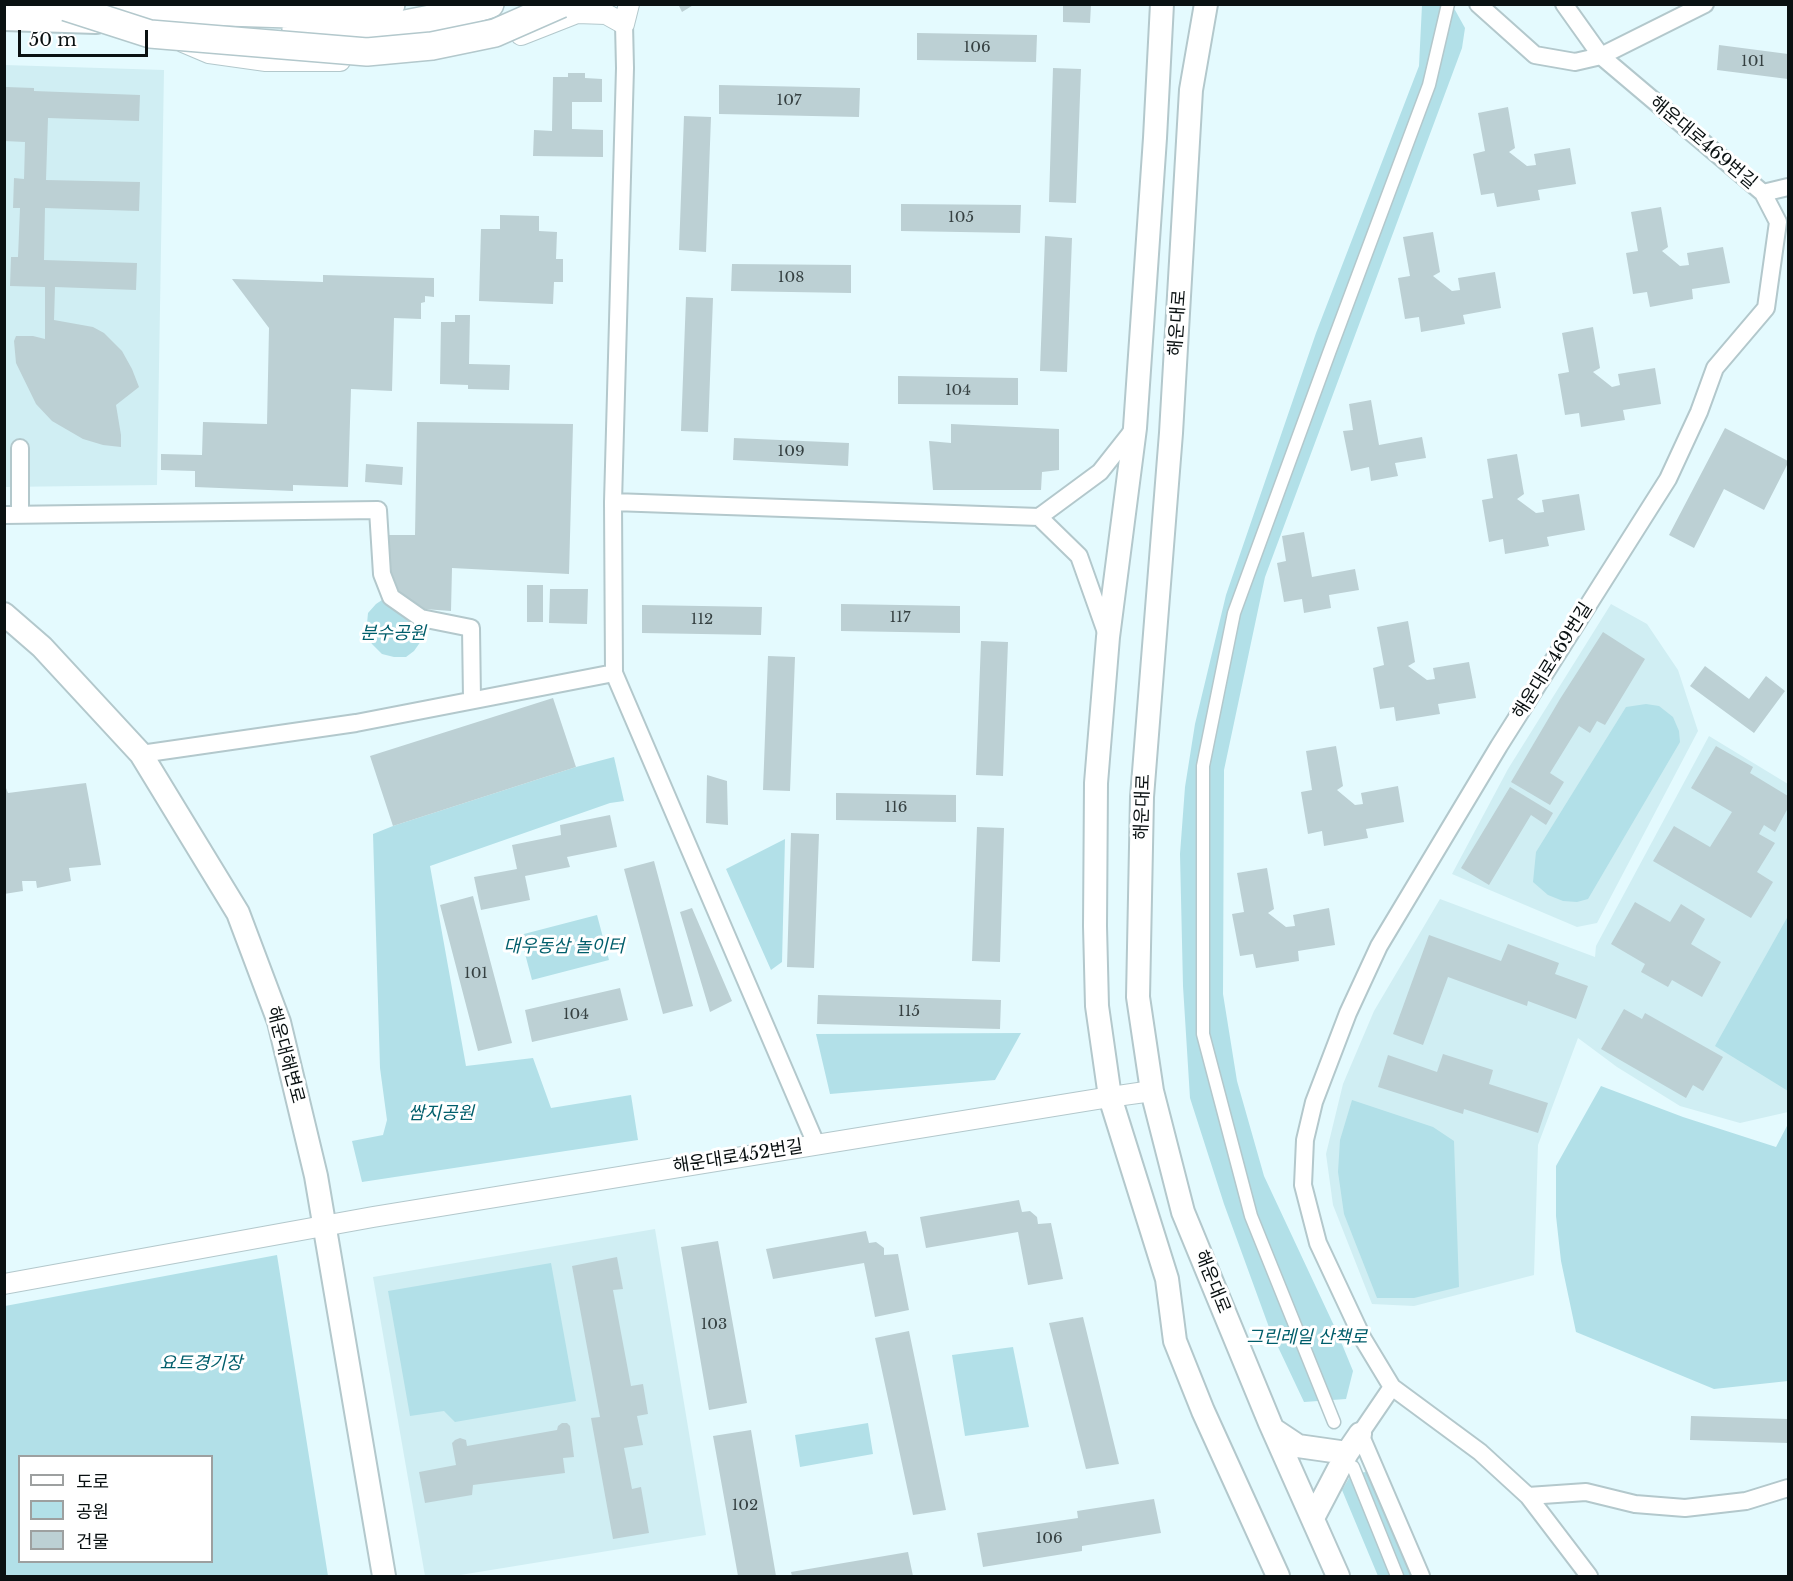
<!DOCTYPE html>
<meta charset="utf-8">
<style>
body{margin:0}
#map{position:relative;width:1793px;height:1581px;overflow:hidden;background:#e4fafe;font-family:"Libre Baskerville","Noto Sans KR",serif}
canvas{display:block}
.frame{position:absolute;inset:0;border:6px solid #0a1112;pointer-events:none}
.legend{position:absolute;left:18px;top:1455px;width:195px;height:108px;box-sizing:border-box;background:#fff;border:2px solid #9da0a0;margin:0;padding:8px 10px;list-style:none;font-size:18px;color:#0a1112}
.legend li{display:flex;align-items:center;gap:12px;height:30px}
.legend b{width:30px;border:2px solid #9da0a0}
.scale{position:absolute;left:18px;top:30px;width:130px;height:27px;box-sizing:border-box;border:3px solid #0a1112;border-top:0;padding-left:8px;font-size:18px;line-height:21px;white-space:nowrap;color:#0a1112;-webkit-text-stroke:4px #fff;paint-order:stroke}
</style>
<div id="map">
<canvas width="1793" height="1581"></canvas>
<div class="frame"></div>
<ul class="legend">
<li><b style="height:8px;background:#fff"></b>도로</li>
<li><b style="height:16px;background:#b2e0e8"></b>공원</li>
<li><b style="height:16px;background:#bcd0d4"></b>건물</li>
</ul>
<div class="scale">50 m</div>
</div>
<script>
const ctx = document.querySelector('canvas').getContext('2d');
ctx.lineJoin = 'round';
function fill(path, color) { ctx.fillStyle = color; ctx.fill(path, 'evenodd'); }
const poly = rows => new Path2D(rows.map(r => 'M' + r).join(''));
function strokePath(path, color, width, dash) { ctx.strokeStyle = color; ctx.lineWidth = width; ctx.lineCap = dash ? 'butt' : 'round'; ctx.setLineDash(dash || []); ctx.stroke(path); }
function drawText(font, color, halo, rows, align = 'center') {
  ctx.font = font + ' "Libre Baskerville","Noto Sans KR",serif'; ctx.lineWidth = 6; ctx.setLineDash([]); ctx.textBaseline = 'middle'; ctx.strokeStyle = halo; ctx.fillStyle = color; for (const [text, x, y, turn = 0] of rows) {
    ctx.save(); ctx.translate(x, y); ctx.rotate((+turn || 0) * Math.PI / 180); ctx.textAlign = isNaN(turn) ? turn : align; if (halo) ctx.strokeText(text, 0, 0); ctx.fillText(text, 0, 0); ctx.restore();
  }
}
fill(poly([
 [5,65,164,70,157,485,5,487],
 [1611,604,1647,624,1678,670,1698,731,1597,923,1577,927,1452,874,1508,769],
 [1709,736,1788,784,1788,1112,1740,1123,1680,1106,1617,1067,1578,1038,1538,1145,1534,1275,1414,1306,1372,1304,1333,1205,1326,1154,1343,1084,1374,1011,1440,899,1595,957,1596,946],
 [655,1229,706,1535,454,1576,425,1576,373,1277]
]), '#d0eef3');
fill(poly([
 [1422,5,1449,5,1455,10,1465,28,1462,48,1265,577,1224,770,1223,994,1237,1081,1264,1176,1337,1332,1353,1371,1346,1399,1304,1402,1270,1330,1224,1204,1190,1098,1183,986,1180,854,1185,787,1195,724,1226,595,1316,333,1419,66],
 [385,598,401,615,422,624,421,641,414,651,406,657,394,657,382,654,372,644,366,634,368,613,376,604],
 [1646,704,1659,706,1673,717,1679,731,1680,742,1588,899,1577,902,1563,901,1548,895,1533,882,1536,852,1626,707],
 [614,757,624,801,610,803,430,866,466,1066,533,1058,551,1108,631,1095,638,1140,362,1182,352,1141,383,1135,387,1120,380,1068,373,834,393,826,576,767],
 [785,839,782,962,771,970,726,869],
 [597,915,609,960,532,980,520,935],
 [1788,916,1788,1091,1715,1046],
 [1021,1033,995,1080,830,1094,816,1034],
 [1601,1086,1683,1117,1776,1147,1788,1124,1788,1381,1714,1389,1576,1332,1561,1261,1556,1216,1556,1166],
 [1352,1100,1433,1127,1454,1141,1459,1287,1414,1298,1377,1298,1344,1214,1338,1172,1340,1140],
 [277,1255,328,1576,5,1576,5,1306],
 [20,1456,212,1456,212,1562,20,1562],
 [551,1263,576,1401,455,1422,444,1411,410,1416,388,1291],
 [1013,1347,1029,1427,965,1436,952,1355],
 [868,1423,873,1454,800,1467,795,1435],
 [1367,1472,1411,1576,1378,1576,1342,1490,1352,1473]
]), '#b2e0e8');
fill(poly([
 [678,4,695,4,682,12],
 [1063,4,1091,4,1090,23,1063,22],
 [917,33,1037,35,1036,62,917,60],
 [1719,45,1788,54,1788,79,1717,70],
 [1053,68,1081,69,1076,203,1049,202],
 [568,73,585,73,585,78,602,79,602,102,572,102,572,129,603,130,603,157,533,156,534,130,552,131,553,77,568,77],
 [719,85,860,88,859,117,719,114],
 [6,87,34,88,34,91,140,95,139,121,48,118,46,180,140,182,139,211,45,208,44,260,137,263,136,290,55,287,54,320,93,327,104,333,122,351,132,369,139,387,116,405,121,435,121,447,103,445,83,439,52,421,36,404,16,363,14,341,16,336,33,336,45,339,45,287,10,286,11,257,18,257,20,208,13,208,14,178,24,179,25,142,4,141,4,90],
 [1508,107,1515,148,1509,152,1527,166,1536,165,1534,154,1570,148,1576,184,1538,190,1540,200,1497,207,1494,193,1481,195,1473,154,1485,151,1478,113],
 [684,116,711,117,706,252,679,250],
 [901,204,1021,205,1020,233,901,231],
 [1661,207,1668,247,1662,251,1680,266,1689,265,1687,253,1723,247,1730,283,1692,289,1693,299,1650,307,1647,292,1633,294,1626,253,1638,251,1631,212],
 [500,215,539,216,539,231,557,232,556,259,563,259,563,282,554,282,553,304,479,301,481,229,500,229],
 [1433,232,1440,272,1433,276,1452,291,1460,290,1458,278,1495,272,1501,308,1463,315,1465,324,1421,332,1419,317,1405,319,1398,278,1410,276,1403,237],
 [1045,236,1072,238,1067,372,1040,371],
 [732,264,851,265,851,293,731,291],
 [323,275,434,278,434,297,425,296,425,302,421,303,421,319,394,318,392,391,351,389,348,487,293,485,293,491,195,487,195,471,161,470,161,454,202,455,203,422,267,424,269,328,232,279,323,282],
 [686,297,713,298,708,432,681,431],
 [455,315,470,315,469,364,510,365,509,390,468,389,468,385,440,384,441,322,455,322],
 [1593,327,1600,368,1593,372,1612,387,1620,385,1618,374,1655,368,1661,404,1623,410,1625,420,1581,427,1579,413,1565,415,1558,374,1569,372,1562,333],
 [898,376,1018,378,1018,405,898,404],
 [1371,400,1379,445,1422,437,1426,458,1395,463,1398,476,1371,481,1369,467,1351,471,1343,431,1353,430,1349,404],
 [417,422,573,424,569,574,452,568,451,611,424,609,408,601,395,586,389,569,387,535,415,535],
 [951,424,1059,429,1059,470,1042,472,1041,490,933,490,929,441,951,443],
 [1725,428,1788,461,1788,463,1764,510,1724,489,1694,548,1669,535],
 [734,438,849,443,848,466,733,460],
 [1517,454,1524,494,1517,499,1536,513,1544,512,1542,500,1579,494,1585,530,1547,537,1549,546,1505,554,1503,539,1489,542,1482,500,1493,498,1487,459],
 [366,464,403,467,402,485,365,482],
 [1304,532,1312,577,1355,569,1359,590,1329,595,1331,608,1304,613,1302,599,1284,602,1277,563,1286,561,1282,536],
 [527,585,543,585,543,622,527,622],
 [550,589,588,589,587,624,549,623],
 [841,604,960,606,960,633,841,631],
 [642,605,762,607,761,635,642,633],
 [1408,621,1415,662,1408,666,1427,680,1435,679,1433,668,1469,662,1476,698,1438,704,1440,714,1396,721,1394,707,1380,709,1373,668,1384,665,1377,627],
 [1603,632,1645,659,1605,725,1597,721,1590,733,1579,726,1550,773,1564,782,1550,805,1511,782,1560,699],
 [981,641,1008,642,1003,776,976,775],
 [768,656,795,657,790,791,763,790],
 [1705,666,1749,699,1766,676,1785,691,1754,733,1690,686],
 [553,698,576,767,393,826,370,756],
 [1336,746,1343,786,1337,790,1355,805,1363,804,1361,793,1398,786,1404,822,1366,829,1368,838,1324,846,1322,831,1308,834,1301,792,1312,790,1306,751],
 [1716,746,1753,767,1750,773,1788,796,1788,808,1775,832,1764,825,1759,834,1775,843,1757,872,1773,882,1751,918,1653,861,1674,826,1710,847,1732,812,1691,788],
 [707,775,727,781,728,825,706,823],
 [4,783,8,793,86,783,101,865,69,868,71,881,37,888,36,881,22,881,23,891,4,894],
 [1510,787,1553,813,1546,825,1531,815,1489,885,1461,868],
 [836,793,956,795,956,822,836,820],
 [610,815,617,847,567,857,570,867,525,876,530,900,481,910,474,877,517,869,512,845,561,835,560,825],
 [977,827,1004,828,1000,962,972,961],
 [791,833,819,834,814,968,787,967],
 [654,861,693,1006,663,1014,624,869],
 [1267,868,1274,909,1268,913,1286,927,1295,926,1293,915,1329,908,1335,945,1298,951,1299,961,1256,968,1253,954,1240,956,1232,914,1244,912,1237,873],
 [473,896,512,1043,478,1051,440,905],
 [1635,902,1670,922,1681,904,1705,919,1691,944,1721,962,1702,997,1672,980,1668,987,1641,972,1645,964,1611,944],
 [692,908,732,1001,710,1012,680,912],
 [1429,935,1501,961,1508,944,1559,963,1555,974,1588,986,1576,1019,1528,1001,1527,1006,1448,977,1423,1045,1393,1034],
 [620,988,628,1020,532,1042,525,1010],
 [818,995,1001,1000,1000,1029,817,1024],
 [1624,1009,1642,1019,1645,1013,1723,1057,1703,1091,1693,1085,1686,1098,1601,1049],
 [1443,1054,1493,1070,1489,1084,1548,1103,1538,1133,1464,1109,1463,1114,1378,1087,1388,1055,1437,1072],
 [1019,1200,1022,1212,1030,1211,1037,1217,1038,1224,1051,1223,1063,1279,1028,1285,1018,1232,926,1248,920,1217],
 [866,1231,869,1243,876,1242,884,1248,884,1255,898,1254,909,1310,875,1317,864,1263,773,1279,766,1249],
 [718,1241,747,1403,709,1410,681,1247],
 [617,1257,623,1289,613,1290,631,1386,643,1384,648,1414,637,1416,643,1445,624,1448,632,1489,641,1487,649,1533,613,1539,591,1418,600,1417,572,1266],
 [1083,1317,1119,1464,1086,1469,1049,1323],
 [909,1331,946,1510,913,1515,875,1338],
 [1691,1416,1788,1419,1788,1443,1690,1440],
 [562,1423,567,1423,570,1426,574,1457,563,1458,565,1473,473,1485,472,1495,425,1503,419,1472,456,1465,452,1443,455,1440,460,1438,466,1440,467,1446,557,1430,558,1426],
 [751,1430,776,1576,738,1576,713,1436],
 [1154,1499,1161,1533,1082,1546,1082,1551,983,1567,977,1533,1078,1518,1077,1511],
 [908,1552,913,1576,792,1576,791,1572]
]), '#bcd0d4');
const pedestrian = poly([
 [1334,1422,1251,1216,1203,1034,1203,766,1234,613,1329,353,1429,85,1448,4],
 [1353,1467,1397,1576]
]);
const minor = poly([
 [1478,4,1535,55,1575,62,1601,56,1705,4],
 [1564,4,1601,56,1763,193,1778,222,1766,308,1715,368,1699,412,1668,479,1499,746,1379,946,1348,1013,1314,1102,1305,1140,1303,1185,1318,1243,1363,1339,1392,1387,1480,1452,1528,1496,1589,1576],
 [624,24,625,68,613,502,614,673,816,1144],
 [1763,193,1788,187],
 [613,502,1039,517,1100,472,1134,429],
 [4,515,378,510,382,574,391,597,421,618,471,628,472,699],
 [20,515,20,448],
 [1039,517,1079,556,1107,635],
 [141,754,356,723,614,673],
 [1392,1387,1360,1434,1421,1576],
 [1528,1496,1586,1492,1635,1504,1685,1508,1746,1501,1788,1488]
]);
const tertiary = poly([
 [521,35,577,13,606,14,624,24,629,4],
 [183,42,209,53,266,61,340,61],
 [4,1284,373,1217,1110,1097,1152,1091]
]);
const secondary = poly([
 [1162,4,1155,138,1135,428,1108,637,1096,783,1095,926,1097,1006,1110,1097,1167,1279,1175,1341,1203,1411,1278,1576],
 [1206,4,1191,90,1171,433,1142,797,1138,997,1152,1091,1183,1212,1270,1423,1338,1576],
 [4,19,96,22],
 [4,614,42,647,141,754,238,913,279,1022,316,1176,384,1576],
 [1274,1430,1298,1446,1347,1453],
 [1313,1518,1347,1453,1360,1434]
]);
const trunk = poly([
 [4,5,289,14,391,4],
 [296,29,385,28,461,13,490,4]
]);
strokePath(pedestrian, '#b3c8cc', 15);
strokePath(minor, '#b3c8cc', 20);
strokePath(tertiary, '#b3c8cc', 22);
strokePath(secondary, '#b3c8cc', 26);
strokePath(trunk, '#b3c8cc', 30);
strokePath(pedestrian, '#fff', 12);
strokePath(minor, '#fff', 16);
strokePath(tertiary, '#fff', 20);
strokePath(secondary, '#fff', 22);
strokePath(trunk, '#fff', 27);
const trunkBridge = poly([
 [66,7,150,34,367,52,432,46,495,33,561,4]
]);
strokePath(trunkBridge, '#b3c8cc', 30, []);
strokePath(trunkBridge, '#fff', 27);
drawText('15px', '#364142', null, [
 ["106",977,48],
 ["101",1753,62],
 ["107",789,101],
 ["105",961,218],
 ["108",791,278],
 ["104",958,391],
 ["109",791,452],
 ["117",900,618],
 ["112",702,620],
 ["116",896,808],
 ["101",476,974],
 ["115",909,1012],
 ["104",576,1015],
 ["103",714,1325],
 ["102",745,1506],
 ["106",1049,1539]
]);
drawText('18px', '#0a1112', '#fff', [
 ["해운대로469번길",1703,143,40],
 ["해운대로",1178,323,-86],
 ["해운대로469번길",1553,661,-58],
 ["해운대로",1143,807,-88],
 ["해운대해변로",285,1055,75],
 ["해운대로452번길",738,1157,-9],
 ["해운대로",1212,1282,68]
]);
drawText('italic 18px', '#005e6b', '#fff', [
 ["분수공원",393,634],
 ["대우동삼 놀이터",564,947],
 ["쌈지공원",441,1114],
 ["그린레일 산책로",1307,1338],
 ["요트경기장",201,1364]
]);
</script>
